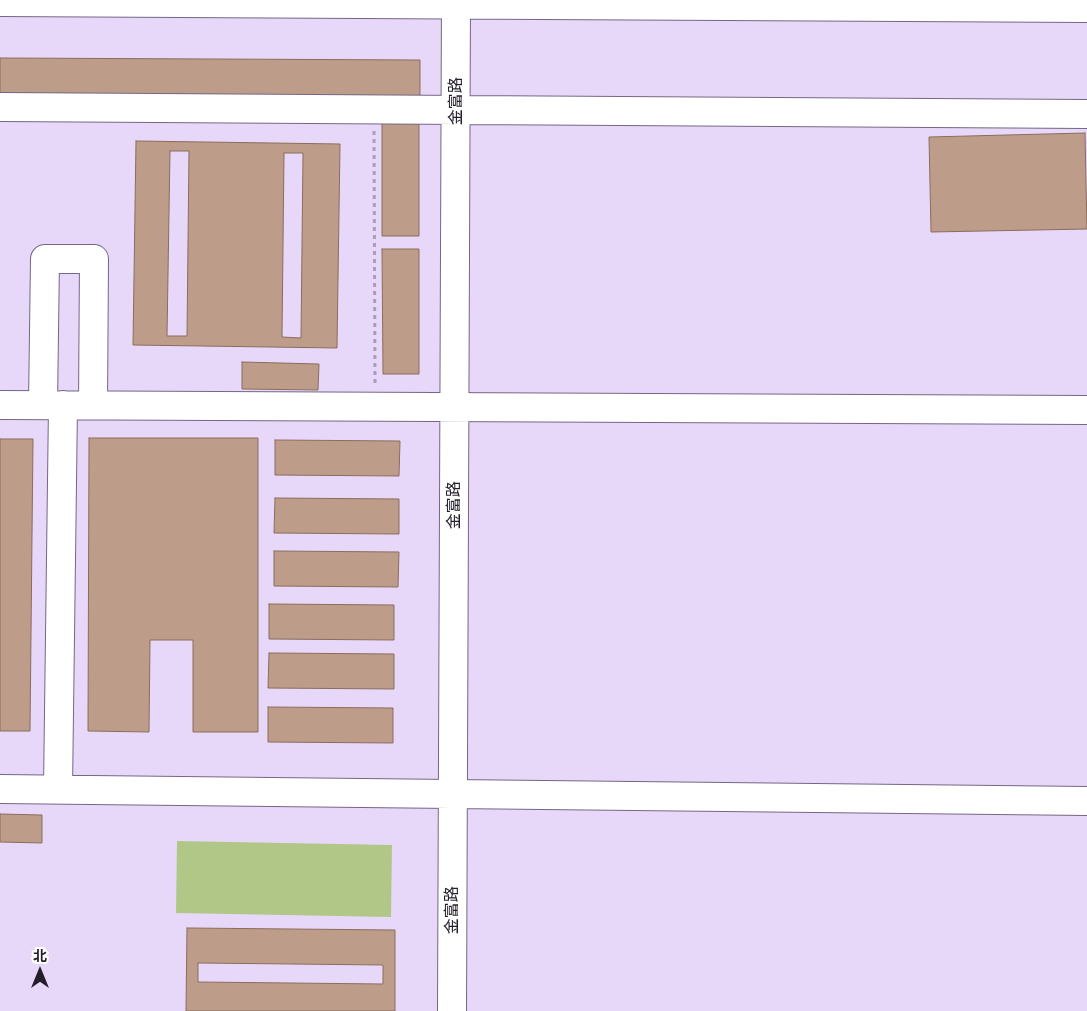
<!DOCTYPE html>
<meta charset="utf-8">
<style>
body{margin:0}
#map{position:relative;width:1087px;height:1011px;overflow:hidden;background:#e7d8f9;font-family:Lora,"Noto Sans SC",serif}
canvas{display:block}
.north{position:absolute;left:15px;top:946px;width:50px;height:50px;-webkit-text-stroke:4px #fff;paint-order:stroke;rotate:0deg;font-size:14px;font-weight:700;line-height:20px;text-align:center;color:#231e2a}
.north::after{content:'';display:block;margin:auto;width:18px;height:22px;background:#231e2a;clip-path:polygon(50% 0,100% 100%,50% 72%,0 100%)}
</style>
<div id="map">
<canvas width="1087" height="1011"></canvas>
<div class="north">北</div>
</div>
<script>
const ctx = document.querySelector('canvas').getContext('2d');
ctx.lineJoin = 'round';
function fill(path, color) { ctx.fillStyle = color; ctx.fill(path, 'evenodd'); }
const poly = rows => new Path2D(rows.map(r => 'M' + r).join(''));
function strokePath(path, color, width, dash) { ctx.strokeStyle = color; ctx.lineWidth = width; ctx.lineCap = dash ? 'butt' : 'round'; ctx.setLineDash(dash || []); ctx.stroke(path); }
function drawText(font, color, halo, rows, align = 'center') {
  ctx.font = font + ' Lora,"Noto Sans SC",serif'; ctx.lineWidth = 4; ctx.setLineDash([]); ctx.textBaseline = 'middle'; ctx.strokeStyle = halo; ctx.fillStyle = color; for (const [text, x, y, turn = 0] of rows) {
    ctx.save(); ctx.translate(x, y); ctx.rotate((+turn || 0) * Math.PI / 180); ctx.textAlign = isNaN(turn) ? turn : align; if (halo) ctx.strokeText(text, 0, 0); ctx.fillText(text, 0, 0); ctx.restore();
  }
}
fill(poly([
 [177,841,392,845,391,917,176,913]
]), '#b1c788');
const building = poly([
 [0,58,420,60,420,97,0,95,0,58],
 [382,121,419,121,419,236,382,236,382,121],
 [1085,133,1087,229,931,232,929,137,1085,133],
 [136,141,340,144,337,348,133,345,136,141],
 [170,151,189,151,187,336,167,336,170,151],
 [284,153,303,153,301,338,282,337,284,153],
 [382,249,419,249,419,374,383,374,382,249],
 [242,362,319,364,318,390,242,389,242,362],
 [89,438,258,438,258,732,193,732,193,640,150,640,149,732,88,731,89,438],
 [0,439,33,439,30,731,0,731,0,439],
 [275,440,400,441,399,476,275,475,275,440],
 [275,498,399,499,399,534,274,533,275,498],
 [274,551,399,552,398,587,274,586,274,551],
 [269,604,394,605,394,640,269,639,269,604],
 [269,653,394,654,394,689,268,688,269,653],
 [268,707,393,708,393,743,268,742,268,707],
 [0,814,42,815,42,843,0,842,0,814],
 [187,928,395,930,395,1011,186,1011,187,928],
 [198,963,383,965,383,984,198,982,198,963]
]);
fill(building, '#bd9c8a');
strokePath(building, '#8b6c5b', 1);
const minor = poly([
 [0,2,1087,8],
 [0,107,1087,114],
 [0,405,1087,410],
 [43,405,45,259,94,259,93,405],
 [0,789,1087,801],
 [58,789,63,405],
 [452,1011,456,0]
]);
strokePath(minor, '#756784', 30);
strokePath(poly([
 [374,131,375,384]
]), '#a99db8', 3, [4, 4]);
strokePath(minor, '#fff', 28);
drawText('16px', '#231e2a', '#fff', [
 ["金富路",456,101,-90],
 ["金富路",454,505,-90],
 ["金富路",452,910,-90]
]);
</script>
